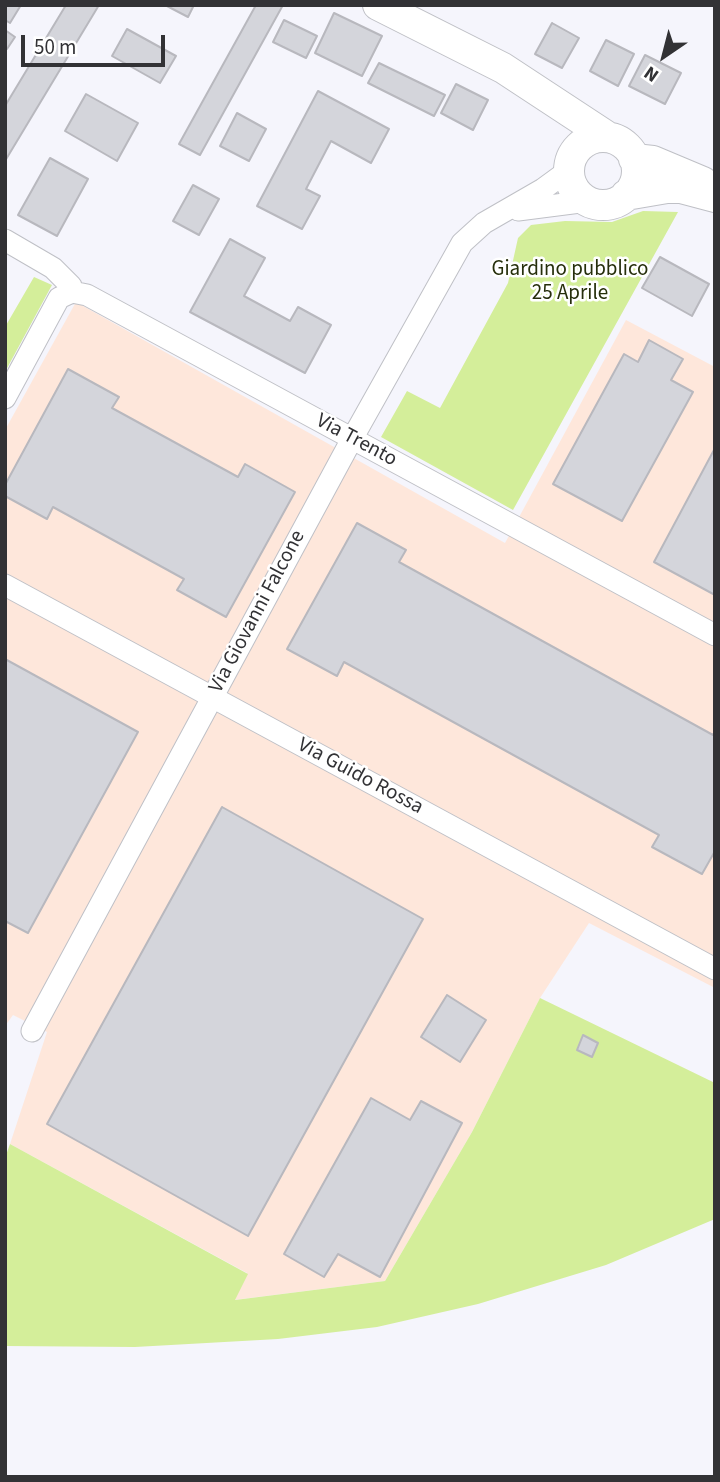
<!DOCTYPE html>
<style>
body{margin:0}
#map{position:relative;width:720px;height:1482px;overflow:hidden;background:#f5f5fc;font-family:"Source Sans 3",sans-serif}
canvas{display:block}
.frame{position:absolute;inset:0;border:7px solid #323235;pointer-events:none}
.north{position:absolute;left:629px;top:21px;width:70px;height:70px;-webkit-text-stroke:5px #fff;paint-order:stroke;rotate:215deg;font-size:19px;font-weight:700;line-height:28px;text-align:center;color:#323235}
.north::after{content:'';display:block;margin:auto;width:24px;height:32px;background:#323235;clip-path:polygon(50% 0,100% 100%,50% 72%,0 100%)}
.scale{position:absolute;left:21px;top:35px;width:144px;height:32px;box-sizing:border-box;border:4px solid #323235;border-top:0;padding-left:9px;font-size:21px;line-height:24px;white-space:nowrap;color:#323235;-webkit-text-stroke:5px #fff;paint-order:stroke}
</style>
<div id="map">
<canvas width="720" height="1482"></canvas>
<div class="frame"></div>
<div class="north">N</div>
<div class="scale">50 m</div>
</div>
<script>
const ctx = document.querySelector('canvas').getContext('2d');
ctx.lineJoin = 'round';
function fill(path, color) { ctx.fillStyle = color; ctx.fill(path, 'evenodd'); }
const poly = rows => new Path2D(rows.map(r => 'M' + r).join(''));
function strokePath(path, color, width, dash) { ctx.strokeStyle = color; ctx.lineWidth = width; ctx.lineCap = dash ? 'butt' : 'round'; ctx.setLineDash(dash || []); ctx.stroke(path); }
function drawText(font, color, halo, rows, align = 'center') {
  ctx.font = font + ' "Source Sans 3",sans-serif'; ctx.lineWidth = 5; ctx.setLineDash([]); ctx.textBaseline = 'middle'; ctx.strokeStyle = halo; ctx.fillStyle = color; for (const [text, x, y, turn = 0] of rows) {
    ctx.save(); ctx.translate(x, y); ctx.rotate((+turn || 0) * Math.PI / 180); ctx.textAlign = isNaN(turn) ? turn : align; if (halo) ctx.strokeText(text, 0, 0); ctx.fillText(text, 0, 0); ctx.restore();
  }
}
fill(poly([
 [76,302,505,543,626,320,715,367,715,988,589,923,540,998,472,1132,385,1281,234,1300,247,1273,10,1144,47,1032,13,1015,5,1026,5,430]
]), '#fee7db');
fill(poly([
 [643,211,678,212,513,510,381,437,407,391,440,408,508,283,518,238,531,225,565,221,612,222],
 [34,277,52,285,5,372,5,327],
 [540,998,715,1083,715,1219,606,1265,478,1304,377,1327,278,1339,135,1347,5,1346,5,1158,10,1144,248,1274,235,1300,385,1281,472,1132]
]), '#d4ee9a');
const building = poly([
 [5,5,21,5,10,23,5,20,5,5],
 [66,5,99,5,5,161,5,106,66,5],
 [165,5,194,5,188,17,165,5],
 [256,5,283,5,200,155,179,144,256,5],
 [334,13,382,36,362,76,315,53,334,13],
 [284,20,317,36,306,58,273,42,284,20],
 [552,23,579,38,562,68,535,54,552,23],
 [127,29,176,56,160,83,112,56,127,29],
 [5,30,15,37,7,49,5,48,5,30],
 [606,40,634,54,618,86,590,71,606,40],
 [645,55,681,73,665,104,629,86,645,55],
 [379,63,445,95,434,116,368,83,379,63],
 [456,84,488,100,473,130,441,113,456,84],
 [318,91,389,129,371,163,331,141,306,189,320,196,302,229,257,206,318,91],
 [86,94,138,123,117,161,65,131,86,94],
 [237,113,266,129,249,161,220,146,237,113],
 [50,158,88,179,57,236,18,215,50,158],
 [193,185,219,199,199,235,173,221,193,185],
 [230,239,265,258,244,296,290,321,298,307,331,325,305,373,190,312,230,239],
 [660,257,709,284,692,316,642,288,660,257],
 [649,340,683,359,671,380,693,392,622,521,553,484,624,354,638,362,649,340],
 [68,369,119,397,112,408,238,477,245,464,295,492,226,617,177,590,184,579,53,507,47,519,5,496,5,485,68,369],
 [715,448,715,595,654,562,715,448],
 [357,523,406,550,399,562,713,735,715,731,715,851,702,874,652,847,659,835,344,662,337,676,287,649,357,523],
 [5,659,138,732,28,933,5,921,5,659],
 [222,807,423,919,248,1236,47,1124,222,807],
 [447,995,486,1020,460,1062,421,1037,447,995],
 [583,1035,598,1043,592,1057,577,1050,583,1035],
 [371,1098,410,1120,421,1101,462,1123,380,1277,338,1254,324,1277,284,1254,371,1098]
]);
fill(building, '#d4d5db');
strokePath(building, '#b8b8be', 2);
const street = poly([
 [518,210,588,201],
 [5,240,53,268,71,286,72,292],
 [72,292,87,295,715,635],
 [5,398,59,298,72,292],
 [5,585,715,969],
 [32,1031,352,439,462,243,484,223,543,189,569,170]
]);
const secondary = poly([
 [378,5,503,68,608,137],
 '569 171a34 34 0 1 1 68 0a34 34 0 1 1-68 0Z',
 [634,159,653,161,703,182],
 [626,195,667,188,681,188,715,197]
]);
strokePath(street, '#bfc0c6', 23);
strokePath(secondary, '#bfc0c6', 32);
strokePath(street, '#fff', 21);
strokePath(secondary, '#fff', 30);
drawText('21px', '#262f0b', '#fff', [
 ["Giardino pubblico",570,270],
 ["25 Aprile",570,294]
]);
drawText('21px', '#323235', '#fff', [
 ["Via Trento",356,441,28],
 ["Via Giovanni Falcone",258,612,-62],
 ["Via Guido Rossa",360,777,28]
]);
</script>
